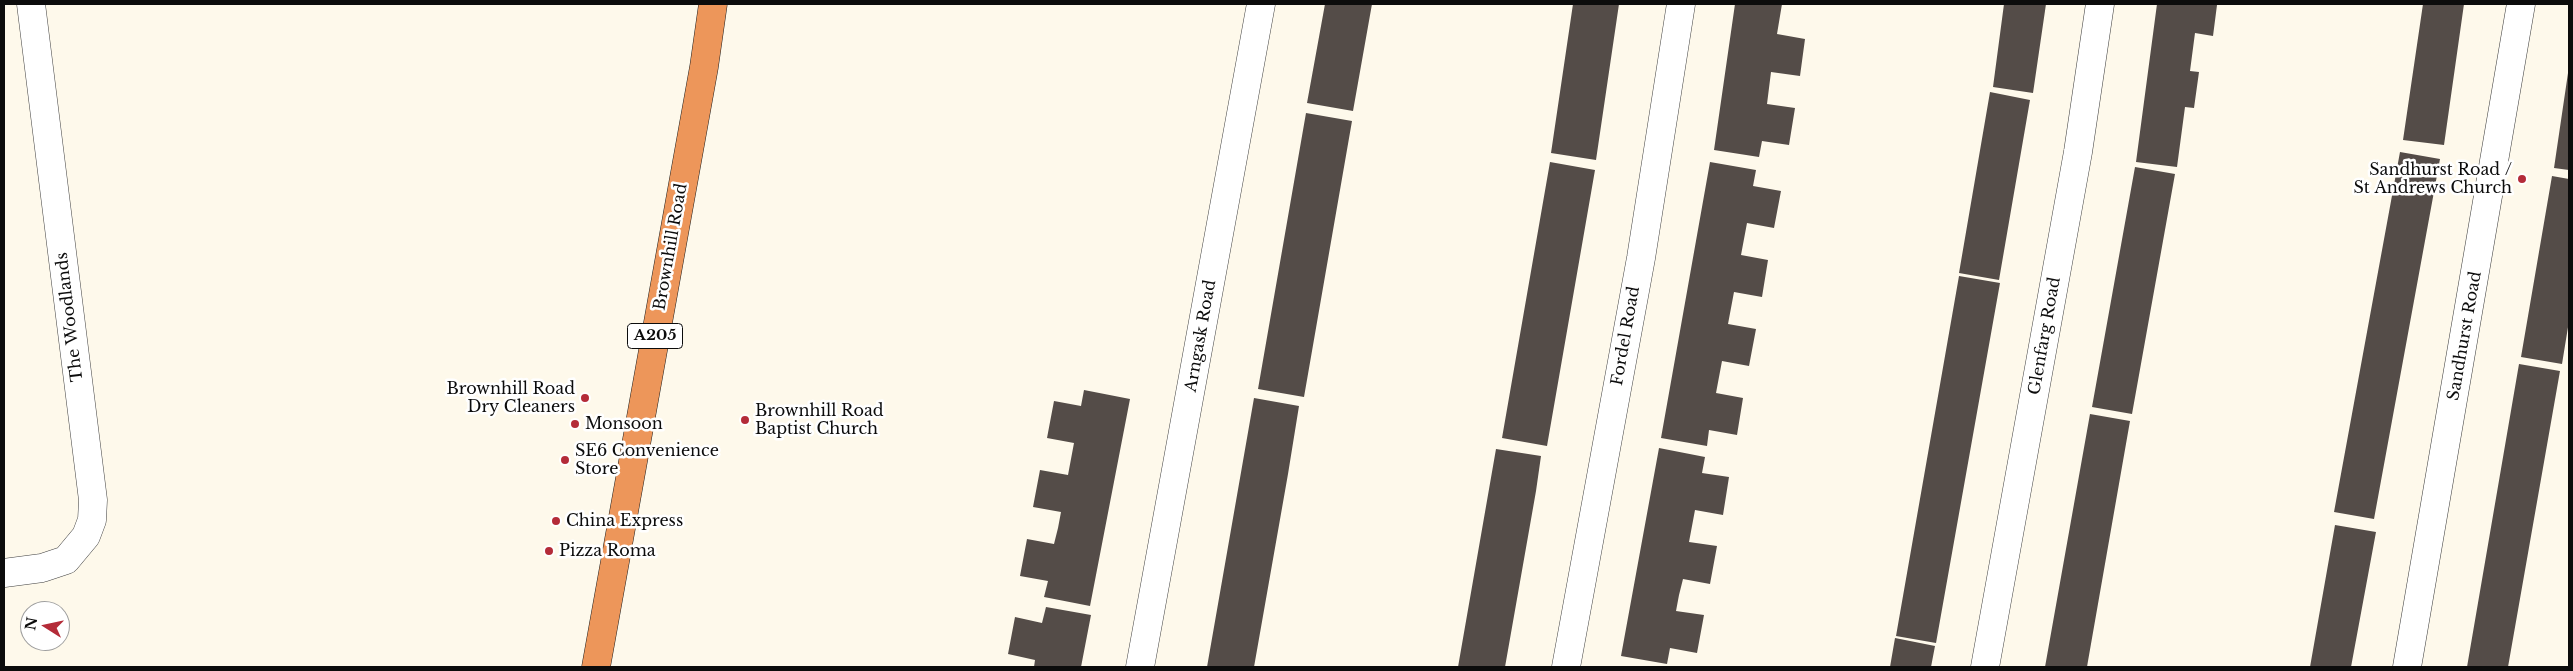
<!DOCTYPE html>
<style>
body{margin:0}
#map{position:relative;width:2573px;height:671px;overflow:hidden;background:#fef9eb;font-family:"Libre Baskerville",serif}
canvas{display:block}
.frame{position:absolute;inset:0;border:5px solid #0c0c0c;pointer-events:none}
.north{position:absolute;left:20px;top:601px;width:50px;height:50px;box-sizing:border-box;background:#fff;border:1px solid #9e9e9e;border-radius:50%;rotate:280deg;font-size:14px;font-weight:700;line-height:20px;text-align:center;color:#0c0c0c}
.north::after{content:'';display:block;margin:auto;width:18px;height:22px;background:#b42b38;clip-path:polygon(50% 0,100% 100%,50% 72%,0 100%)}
</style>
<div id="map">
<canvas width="2573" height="671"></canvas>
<div class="frame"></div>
<div class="north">N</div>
</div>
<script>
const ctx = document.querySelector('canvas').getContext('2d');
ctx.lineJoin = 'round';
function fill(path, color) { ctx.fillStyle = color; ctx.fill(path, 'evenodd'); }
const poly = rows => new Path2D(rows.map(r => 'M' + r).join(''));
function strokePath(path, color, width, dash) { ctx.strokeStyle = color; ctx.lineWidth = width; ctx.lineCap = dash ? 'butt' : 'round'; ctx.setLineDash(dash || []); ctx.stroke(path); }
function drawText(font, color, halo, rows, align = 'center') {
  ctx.font = font + ' "Libre Baskerville",serif'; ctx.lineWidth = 5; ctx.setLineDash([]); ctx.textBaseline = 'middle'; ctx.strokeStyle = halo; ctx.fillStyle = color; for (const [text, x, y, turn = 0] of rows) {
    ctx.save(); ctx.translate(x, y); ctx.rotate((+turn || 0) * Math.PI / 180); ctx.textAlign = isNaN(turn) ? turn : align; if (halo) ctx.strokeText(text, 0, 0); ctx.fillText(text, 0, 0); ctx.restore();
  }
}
fill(poly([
 [1325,4,1372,4,1353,111,1307,103],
 [1573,4,1619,4,1596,160,1551,153],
 [1735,4,1782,4,1777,34,1805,39,1800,76,1771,72,1767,104,1795,108,1789,145,1762,141,1759,157,1714,150],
 [2004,4,2046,4,2033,93,1993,87],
 [2157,4,2217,5,2213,36,2195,33,2190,71,2199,72,2194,108,2185,107,2177,167,2136,162],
 [2423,4,2464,4,2444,145,2403,140],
 [2568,73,2569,73,2569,170,2554,168],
 [1990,92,2030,100,1999,280,1959,273],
 [1306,113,1352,121,1304,397,1258,389],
 [2400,152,2440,159,2374,519,2334,512],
 [1550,162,1595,170,1547,446,1502,438],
 [1710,162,1756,170,1753,186,1781,191,1774,228,1747,223,1741,255,1768,260,1762,297,1734,292,1728,324,1756,329,1749,366,1722,361,1716,393,1743,398,1737,435,1709,430,1707,446,1661,438],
 [2135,167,2175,174,2132,414,2092,407],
 [2552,176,2569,179,2569,321,2562,364,2521,357],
 [1959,276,2000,283,1936,643,1896,636],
 [2519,364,2560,371,2508,667,2467,667],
 [1084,390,1130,399,1090,606,1044,597,1048,581,1020,576,1027,539,1054,544,1058,528,1061,512,1033,507,1040,470,1068,475,1074,443,1047,438,1054,401,1081,406],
 [1254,398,1299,406,1288,474,1254,667,1207,667],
 [2090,414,2130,421,2088,661,2087,667,2045,667],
 [1659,448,1705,457,1702,473,1729,477,1723,515,1695,510,1689,542,1717,546,1710,584,1683,579,1679,595,1676,611,1704,615,1697,653,1670,648,1667,664,1621,656],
 [1496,449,1541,456,1536,491,1505,667,1458,667],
 [2335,525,2376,532,2351,667,2310,667],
 [1046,607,1091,615,1081,667,1034,667,1035,660,1008,654,1015,617,1042,623],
 [1895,638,1935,646,1931,667,1890,667]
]), '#544c48');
const minor = poly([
 [4,573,42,568,66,560,86,536,92,520,93,500,31,4],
 [1140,667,1261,4],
 [1566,667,1641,258,1681,4],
 [1985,667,2078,152,2100,4],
 [2407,667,2521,4]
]);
const highway = poly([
 [596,667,704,67,713,4]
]);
strokePath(minor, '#3f3f3f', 29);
strokePath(highway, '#1d1d1d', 29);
strokePath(minor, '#fff', 28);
strokePath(highway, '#ed965a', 28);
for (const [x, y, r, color] of [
 [2522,179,5,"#b42b38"],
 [585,398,5,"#b42b38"],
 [745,420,5,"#b42b38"],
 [575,424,5,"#b42b38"],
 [565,460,5,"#b42b38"],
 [556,521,5,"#b42b38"],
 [549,551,5,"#b42b38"]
]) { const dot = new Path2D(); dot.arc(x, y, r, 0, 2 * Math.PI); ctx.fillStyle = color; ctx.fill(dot); strokePath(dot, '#fff', 2); }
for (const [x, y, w] of [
 [655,336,55]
]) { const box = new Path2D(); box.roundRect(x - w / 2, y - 12.5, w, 25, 4); ctx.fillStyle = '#fff'; ctx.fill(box); strokePath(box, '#0c0c0c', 1); }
drawText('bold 15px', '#0c0c0c', null, [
 ["A205",655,336]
]);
drawText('16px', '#0c0c0c', '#fff', [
 ["Sandhurst Road /",2512,170,"right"],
 ["St Andrews Church",2512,188,"right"],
 ["Brownhill Road",575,389,"right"],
 ["Dry Cleaners",575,407,"right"],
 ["Brownhill Road",755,411],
 ["Baptist Church",755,429],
 ["Monsoon",585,424],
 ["SE6 Convenience",575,451],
 ["Store",575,469],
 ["China Express",566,521],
 ["Pizza Roma",559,551]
], 'left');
drawText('16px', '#0c0c0c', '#fff', [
 ["Brownhill Road",671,247,-80],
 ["The Woodlands",70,317,-97],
 ["Arngask Road",1201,336,-80],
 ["Fordel Road",1626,336,-80],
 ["Glenfarg Road",2045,336,-80],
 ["Sandhurst Road",2465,336,-80]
]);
</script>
